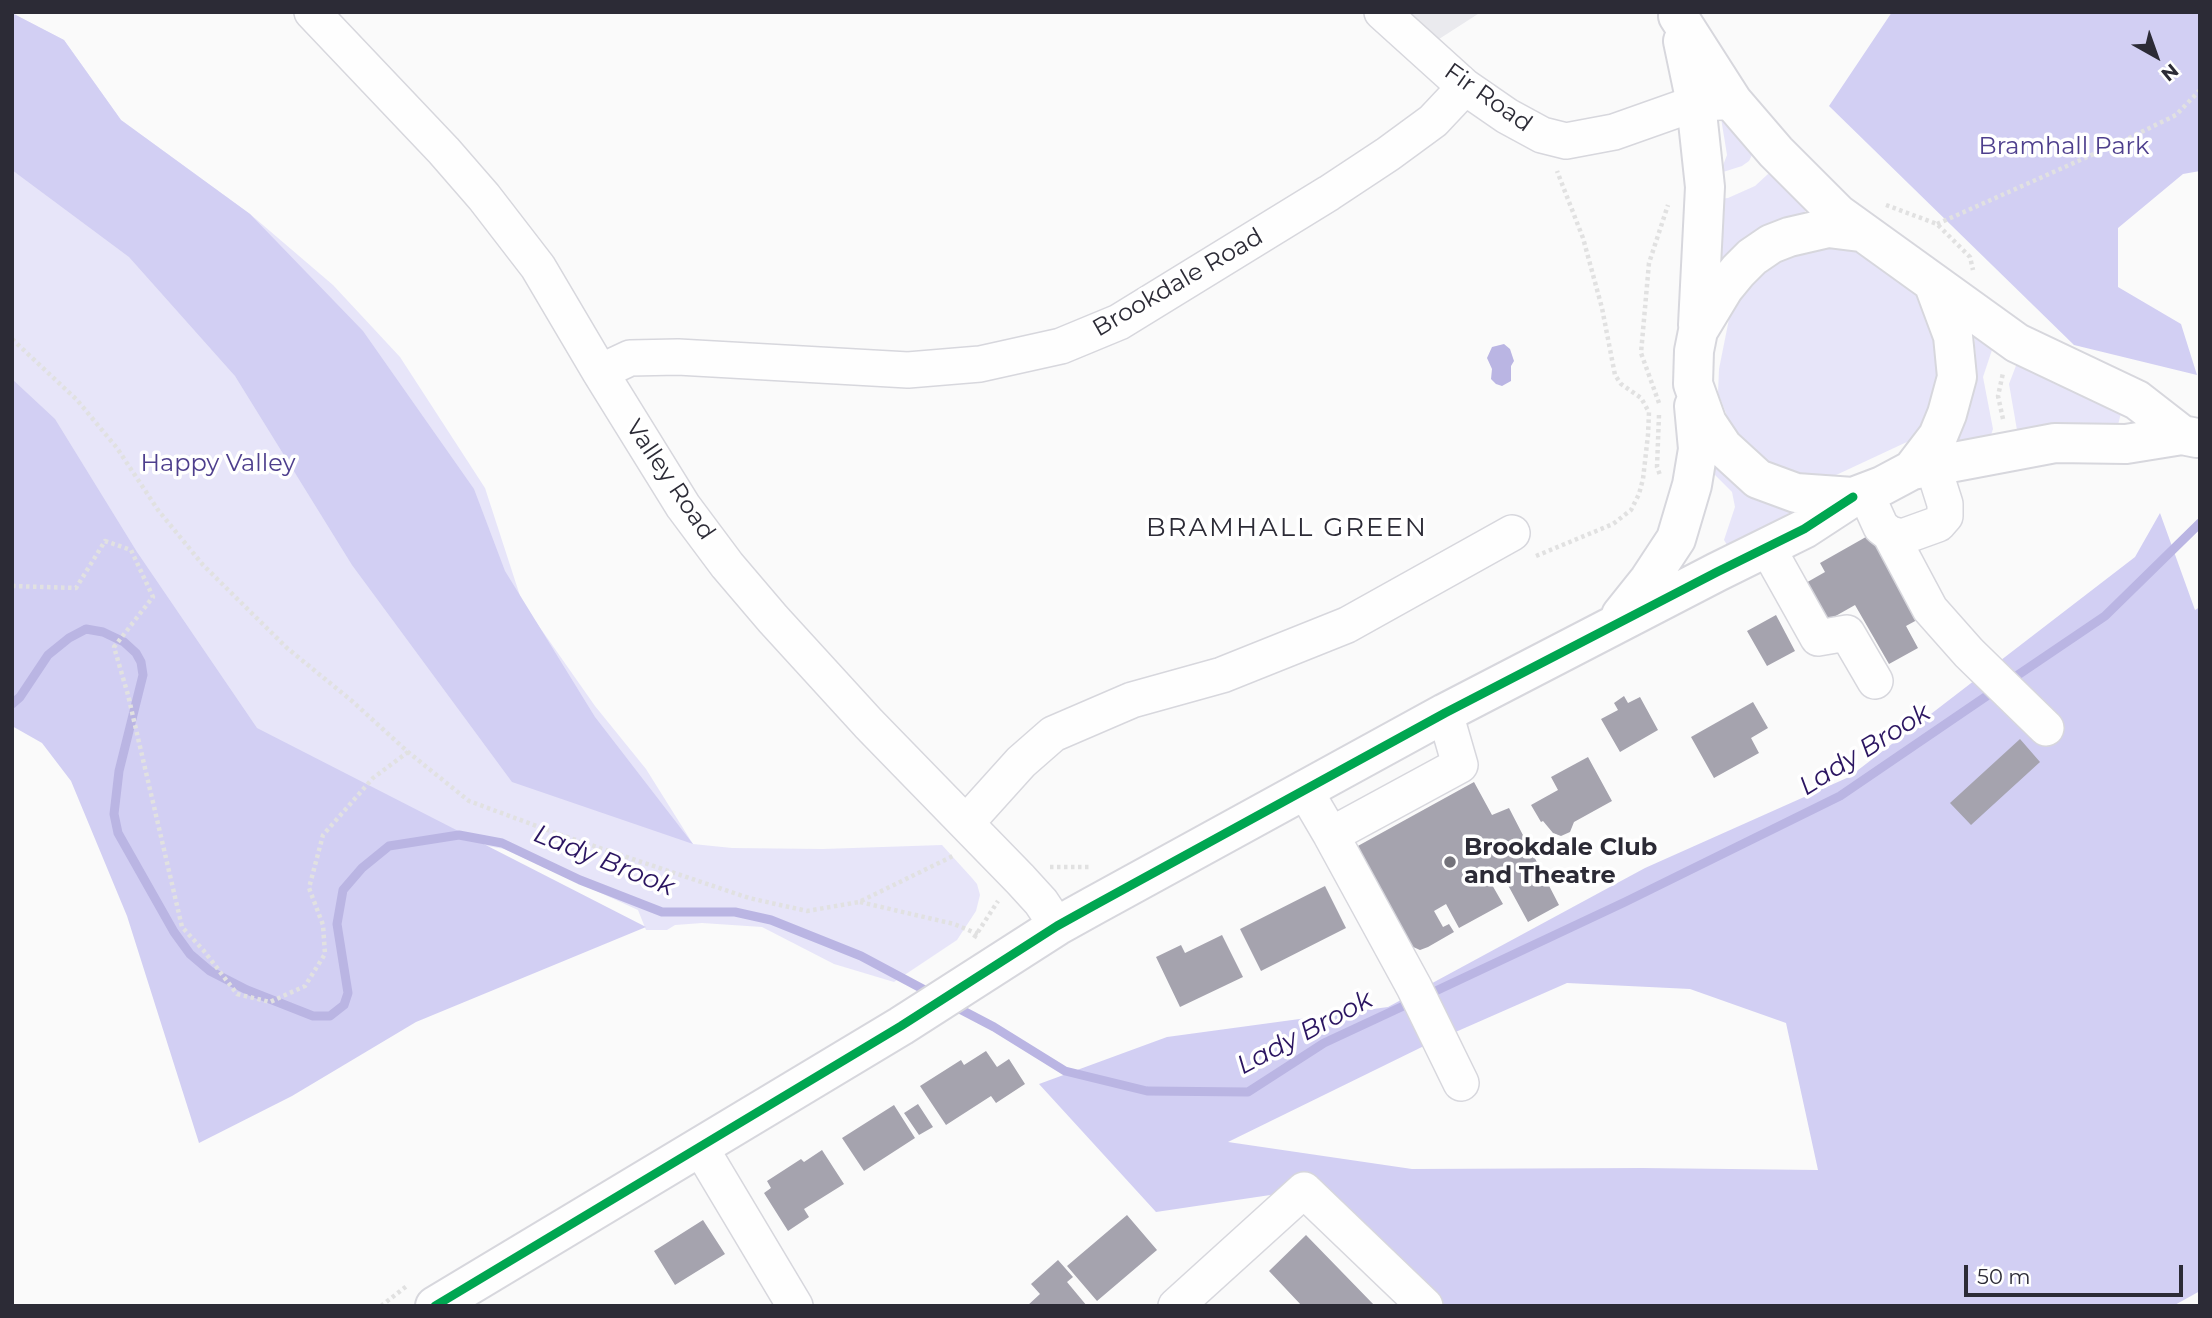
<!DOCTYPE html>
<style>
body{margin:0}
#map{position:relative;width:2212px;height:1318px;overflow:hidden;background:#fafafa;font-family:Montserrat,sans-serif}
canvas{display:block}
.frame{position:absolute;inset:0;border:14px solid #2c2b36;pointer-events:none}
.north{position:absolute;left:2121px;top:21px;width:70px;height:70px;-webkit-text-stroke:5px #fff;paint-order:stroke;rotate:140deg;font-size:19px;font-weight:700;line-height:28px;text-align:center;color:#2c2b36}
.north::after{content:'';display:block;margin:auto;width:24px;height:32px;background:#2c2b36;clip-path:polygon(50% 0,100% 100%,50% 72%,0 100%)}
.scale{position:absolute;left:1964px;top:1265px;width:219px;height:32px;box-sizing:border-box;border:4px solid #2c2b36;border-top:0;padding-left:9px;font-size:21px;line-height:24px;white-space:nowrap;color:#2c2b36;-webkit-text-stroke:5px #fff;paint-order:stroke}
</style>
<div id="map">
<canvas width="2212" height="1318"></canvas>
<div class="frame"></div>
<div class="north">N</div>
<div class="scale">50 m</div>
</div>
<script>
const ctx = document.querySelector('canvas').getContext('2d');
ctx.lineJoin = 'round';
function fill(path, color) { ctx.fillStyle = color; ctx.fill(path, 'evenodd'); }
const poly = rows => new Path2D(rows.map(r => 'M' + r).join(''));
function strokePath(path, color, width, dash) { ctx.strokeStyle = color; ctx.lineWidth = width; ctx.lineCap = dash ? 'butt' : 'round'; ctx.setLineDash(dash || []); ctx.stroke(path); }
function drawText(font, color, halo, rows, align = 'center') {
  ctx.font = font + ' Montserrat,sans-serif'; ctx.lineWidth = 7; ctx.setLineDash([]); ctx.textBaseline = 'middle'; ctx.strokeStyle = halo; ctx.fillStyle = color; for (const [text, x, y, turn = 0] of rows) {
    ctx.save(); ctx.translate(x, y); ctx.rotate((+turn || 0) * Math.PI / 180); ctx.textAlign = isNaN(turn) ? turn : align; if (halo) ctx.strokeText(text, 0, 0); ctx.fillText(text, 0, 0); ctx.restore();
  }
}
fill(poly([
 [1402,12,1481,12,1436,41]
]), '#eaeaee');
fill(poly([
 [12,13,64,40,121,120,250,214,333,285,400,357,485,488,522,602,595,706,646,769,693,844,732,848,823,849,942,845,972,878,977,884,980,895,976,911,957,940,894,982,834,964,762,927,702,923,675,925,667,930,646,930,638,910,504,849,460,841,113,755,16,725,12,726],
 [1721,118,1752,148,1752,155,1749,161,1742,166,1720,173,1727,155],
 [1768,174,1774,175,1805,206,1806,210,1803,214,1787,218,1718,266,1719,199,1728,198,1755,186],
 [1857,247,1924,300,1948,356,1924,429,1909,441,1834,476,1803,476,1774,465,1750,449,1729,421,1718,393,1719,369,1731,309,1741,287,1791,248],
 [1974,331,1995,341,1983,377,1993,429,1990,438,1955,447,1959,429,1967,412,1974,392,1976,364],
 [2017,363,2123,405,2117,429,2080,425,2017,430,2009,384],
 [1714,464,1793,511,1729,548,1724,540,1735,507,1732,492,1712,472]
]), '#e7e5f9');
fill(poly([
 [1892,12,2200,12,2200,171,2183,174,2118,228,2118,287,2181,324,2197,375,2074,345,1829,106],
 [12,13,64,40,121,120,250,214,363,331,474,489,505,571,595,717,693,844,512,782,352,565,235,376,129,257,12,170],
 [12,379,55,419,137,552,257,728,646,927,416,1022,292,1096,199,1143,127,916,71,781,42,743,12,726],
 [2160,513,2195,610,2200,607,2200,1291,2173,1306,1425,1306,1304,1190,1156,1212,1039,1084,1167,1037,1388,1007,1645,868,1849,777,2135,557],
 [1567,983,1690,989,1786,1023,1818,1170,1642,1168,1412,1169,1228,1142,1426,1045]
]), '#d2cff3');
fill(poly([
 [1504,344,1510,349,1514,361,1511,366,1511,381,1502,386,1496,384,1491,379,1492,369,1487,358,1492,347]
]), '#bab5e3');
strokePath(poly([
 [2009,681,2105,616,2200,523],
 [12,704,20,697,48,655,69,638,86,629,103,632,124,642,136,653,141,662,143,675,119,771,114,814,118,833,174,932,190,954,210,971,247,990,313,1016,330,1016,344,1005,348,993,337,924,343,890,362,868,389,846,459,835,502,843,580,880,662,912,735,912,771,920,861,956,934,995],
 [1425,996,1625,902,1840,796,1997,689],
 [952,1005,994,1027,1065,1071,1147,1091,1248,1092,1324,1043,1412,1002]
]), '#bab5e3', 9);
fill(poly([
 [1880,529,1928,614,1906,626,1918,648,1889,664,1855,605,1818,626,1797,588,1825,572,1820,563],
 [1776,615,1795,651,1767,666,1747,631],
 [1624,696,1628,703,1640,697,1658,730,1620,752,1601,719,1618,710,1614,703],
 [1753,702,1768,728,1751,738,1759,753,1714,778,1691,737],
 [2020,739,2040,762,1971,825,1950,803],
 [1588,757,1612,801,1574,822,1570,832,1561,836,1553,833,1543,821,1541,822,1531,805,1558,790,1551,777],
 [1474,782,1492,815,1509,808,1559,905,1528,922,1503,876,1491,883,1503,904,1459,928,1446,904,1434,911,1443,927,1449,924,1454,932,1428,947,1420,950,1411,946,1356,847],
 [1325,886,1346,928,1261,971,1240,929],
 [1222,935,1243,977,1180,1007,1156,957,1181,945,1185,953],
 [986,1051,997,1067,1009,1059,1025,1084,996,1103,991,1096,946,1125,920,1086,961,1060,964,1065],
 [918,1104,933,1127,919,1135,904,1113],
 [894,1105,915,1138,864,1171,842,1138],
 [822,1150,844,1184,804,1209,809,1217,788,1231,764,1193,771,1188,767,1181,801,1159,804,1162],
 [1127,1215,1157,1250,1097,1301,1067,1266],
 [703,1220,725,1254,675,1285,654,1251],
 [1306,1235,1375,1306,1302,1306,1269,1271],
 [1058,1260,1073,1277,1067,1282,1087,1306,1027,1306,1040,1294,1031,1284]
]), '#a5a3ae');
const minor = poly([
 [312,12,444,151,484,197,538,267,600,372,683,506,727,565,773,619,869,724,1020,879,1041,902,1057,926],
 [1382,12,1465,87,1507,116,1542,135,1566,141,1614,132,1696,103,1722,102],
 [600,372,630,358,678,357,908,370,980,364,1061,346,1119,322,1329,193,1388,154,1433,121,1465,87],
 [1865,492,1881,527,1890,534,1902,537,1938,524,1945,516,1945,504,1933,466],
 [1890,534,1930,609,1969,653,2046,728],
 [1767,547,1818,638,1847,633,1875,681],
 [1304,789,1331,835,1460,765,1445,713],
 [966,823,1021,762,1053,734,1132,700,1222,675,1347,625,1512,533],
 [1331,835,1414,987,1461,1083],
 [700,1147,795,1306],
 [1176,1306,1304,1190,1425,1306]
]);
const major = poly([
 [1678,16,1733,102,1776,152,1838,214,2017,343,2137,400,2182,435],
 [1683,41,1696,103,1705,187,1698,325],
 [1860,232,1828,228,1789,237,1771,244,1752,257,1738,271,1724,288,1698,331,1694,351,1693,384,1707,423,1723,447,1758,479,1796,493,1853,497,1882,486,1912,470,1938,436,1947,414,1957,377,1953,336,1934,285],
 [1912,470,2055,443,2126,444,2182,435,2197,438],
 [1621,615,1649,580,1676,539,1692,485,1698,449,1694,406],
 [435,1306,901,1026,1057,926,1093,906,1445,713,1717,572,1804,529,1853,497]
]);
strokePath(minor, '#d7d7dd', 38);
strokePath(major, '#d7d7dd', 42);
strokePath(poly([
 [1886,205,1937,224,1970,257,1973,270],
 [1937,224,2123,141,2176,115,2200,90],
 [12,339,77,400,117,448,158,510,203,565,287,648,352,701,408,752,469,801,561,835,749,898,807,911,859,902,955,855],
 [1659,403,1641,353,1649,263,1668,205],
 [1659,415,1657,467,1660,475],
 [2003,419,1998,396,2003,373],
 [1536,556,1613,524,1631,510,1639,494,1643,479,1648,435,1649,412,1641,398,1621,384,1615,375,1602,308,1583,238,1557,171],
 [12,586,76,588,105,541,131,550,153,597,114,647,128,695,182,927,204,951,237,994,270,1002,305,986,325,954,323,925,309,888,323,835,373,778,408,752],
 [1050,867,1091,867],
 [860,902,954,924,980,935],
 [974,938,998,901],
 [381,1306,408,1285]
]), '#e1e1e1', 4.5, [3.5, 3.5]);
strokePath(minor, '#fefefe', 35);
strokePath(major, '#fefefe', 38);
strokePath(poly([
 [435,1306,901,1026,1057,926,1093,906,1445,713,1717,572,1804,529,1853,497]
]), '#00a651', 9);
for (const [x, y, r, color] of [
 [1450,862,7,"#74737b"]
]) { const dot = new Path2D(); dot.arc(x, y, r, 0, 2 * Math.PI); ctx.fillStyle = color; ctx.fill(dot); strokePath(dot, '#fff', 2.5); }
drawText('24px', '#2c2b36', '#fff', [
 ["Fir Road",1488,98,35],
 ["Brookdale Road",1178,283,-30],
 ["Valley Road",670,480,56]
]);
drawText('24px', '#4e3f8d', '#fff', [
 ["Bramhall Park",2064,147],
 ["Happy Valley",218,464]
]);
drawText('bold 24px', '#2c2b36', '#fff', [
 ["Brookdale Club",1464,848],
 ["and Theatre",1464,876]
], 'left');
ctx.letterSpacing = '2px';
drawText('26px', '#2c2b36', '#fff', [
 ["BRAMHALL GREEN",1287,528]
]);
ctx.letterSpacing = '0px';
drawText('italic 26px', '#2b1561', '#fff', [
 ["Lady Brook",1865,750,-32],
 ["Lady Brook",604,861,22],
 ["Lady Brook",1305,1033,-28]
]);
</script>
